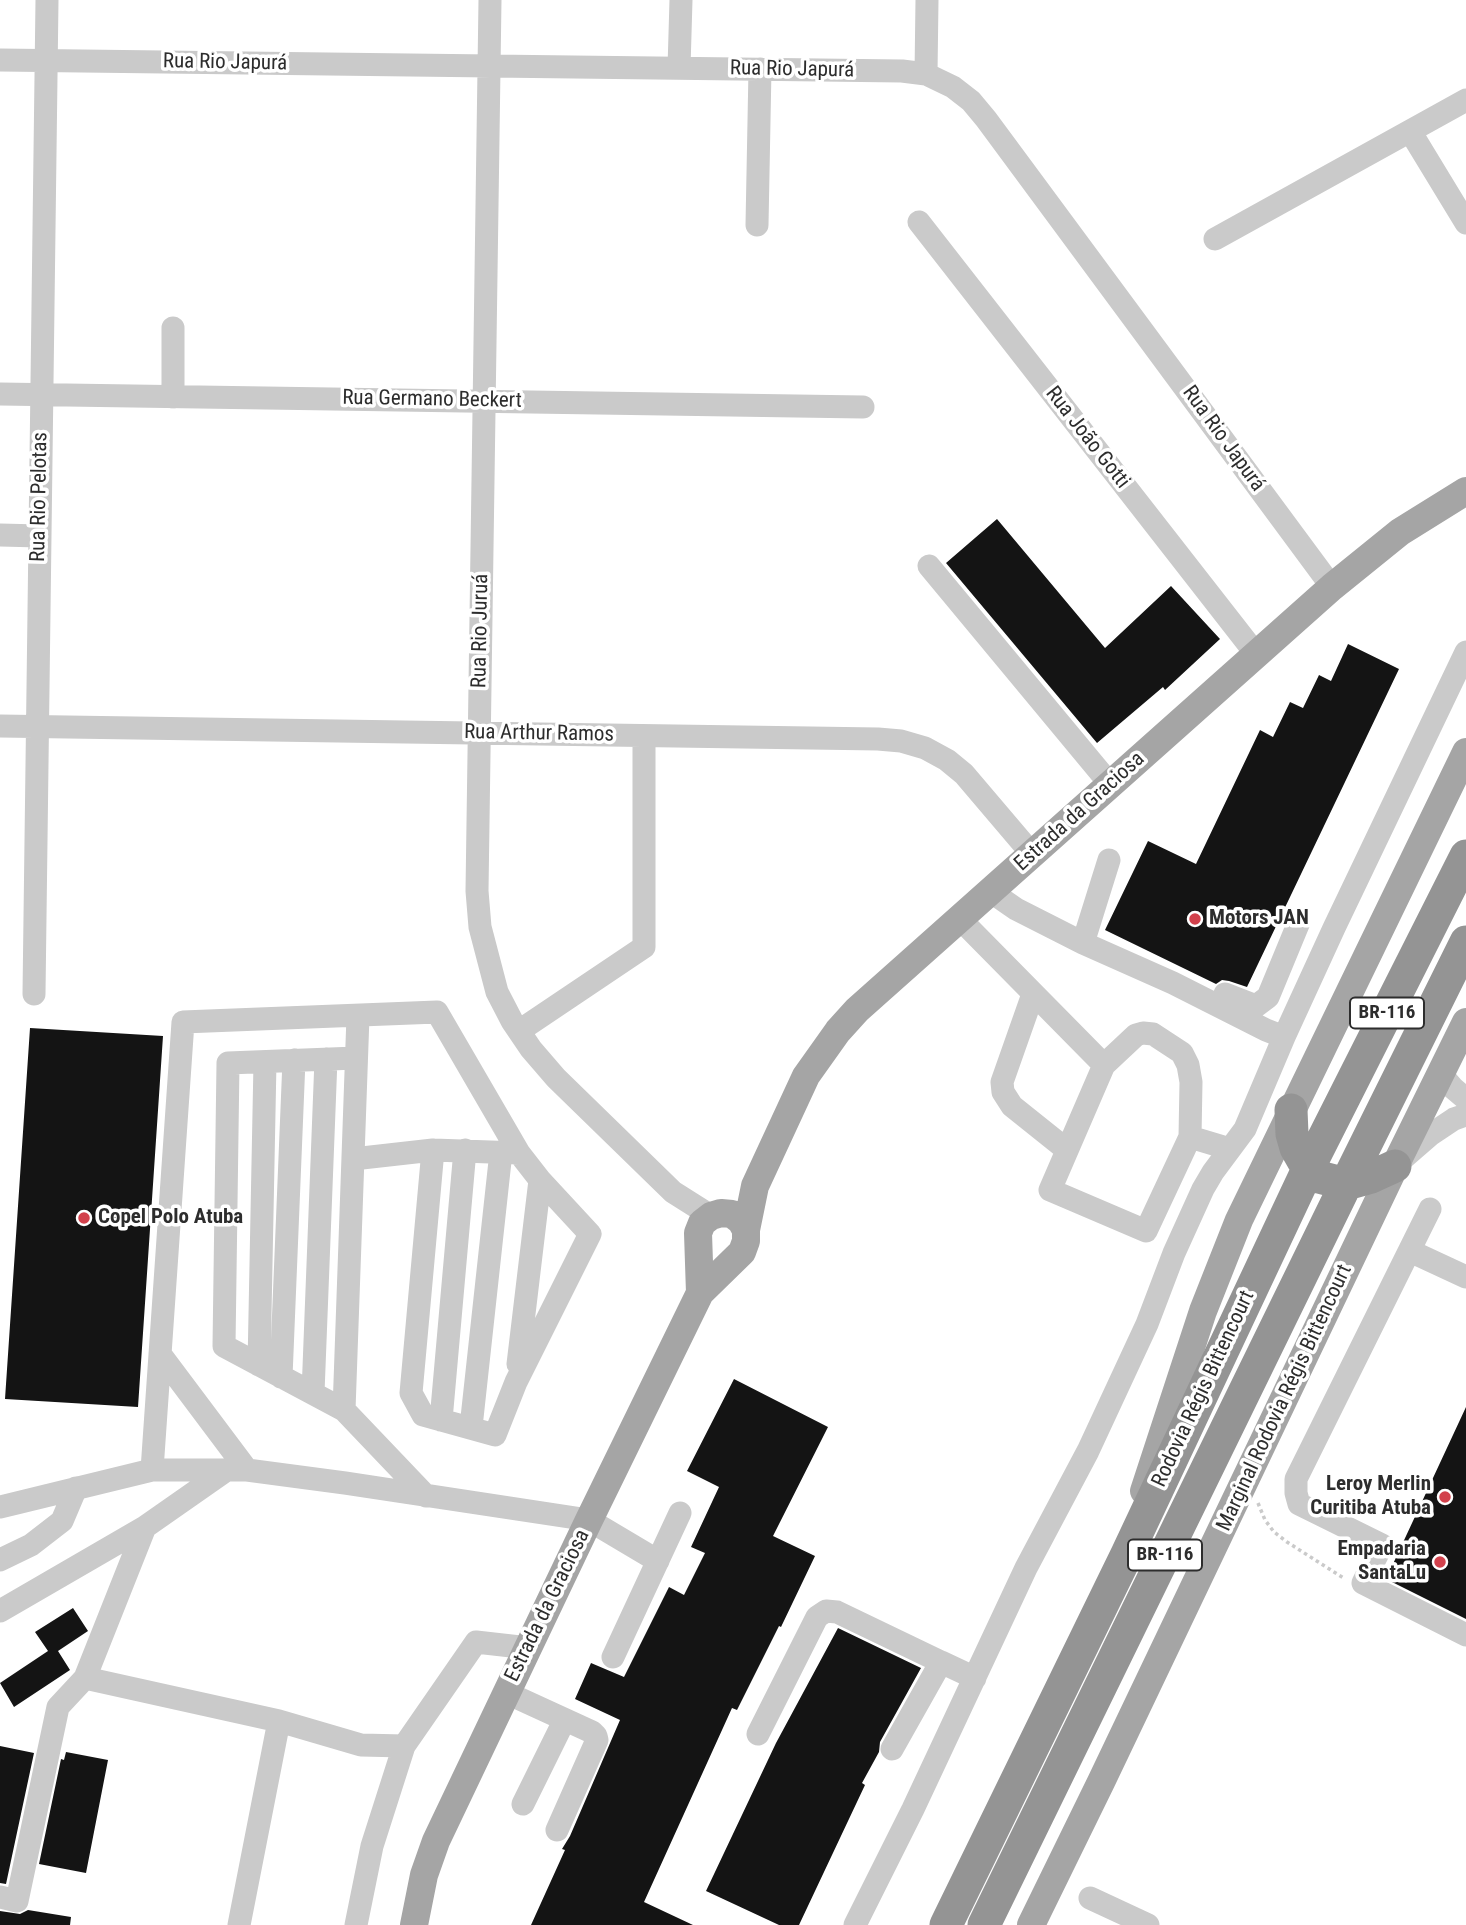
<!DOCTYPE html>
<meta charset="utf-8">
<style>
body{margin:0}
canvas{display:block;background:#fff}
</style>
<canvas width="1466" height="1925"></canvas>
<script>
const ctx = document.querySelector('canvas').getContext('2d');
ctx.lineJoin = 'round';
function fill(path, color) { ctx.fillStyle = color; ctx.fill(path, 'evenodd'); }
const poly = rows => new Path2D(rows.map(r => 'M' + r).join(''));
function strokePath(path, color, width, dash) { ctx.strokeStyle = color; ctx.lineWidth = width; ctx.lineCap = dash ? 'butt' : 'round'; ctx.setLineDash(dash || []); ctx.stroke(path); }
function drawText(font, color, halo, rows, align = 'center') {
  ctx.font = font + ' "Roboto Condensed",sans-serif'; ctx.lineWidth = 7; ctx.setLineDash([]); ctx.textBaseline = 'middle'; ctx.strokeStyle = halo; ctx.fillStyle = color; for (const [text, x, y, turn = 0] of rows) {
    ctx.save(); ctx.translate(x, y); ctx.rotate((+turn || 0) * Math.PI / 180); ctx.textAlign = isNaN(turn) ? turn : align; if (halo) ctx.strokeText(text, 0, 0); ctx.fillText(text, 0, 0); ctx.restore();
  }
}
fill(poly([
 [997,519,1105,648,1171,586,1220,639,1165,690,1163,687,1097,743,946,563],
 [1348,644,1399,669,1247,987,1229,981,1222,980,1216,984,1105,930,1148,841,1196,864,1260,730,1273,737,1290,702,1303,708,1319,675,1331,681],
 [30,1028,163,1036,138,1407,5,1399],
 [734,1379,828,1427,773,1536,815,1556,781,1627,779,1626,737,1710,732,1708,644,1902,693,1925,531,1925,565,1850,562,1849,570,1836,620,1720,575,1699,591,1663,624,1677,669,1587,684,1595,705,1553,691,1547,719,1487,687,1471],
 [1466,1407,1466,1619,1386,1579],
 [73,1608,88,1631,58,1651,70,1670,14,1707,0,1683,48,1651,35,1632],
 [838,1628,921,1668,880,1742,879,1752,862,1783,865,1785,799,1925,779,1925,706,1891,776,1743],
 [0,1746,34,1753,6,1884,0,1883],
 [66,1752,108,1760,86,1873,39,1864,61,1759,64,1760],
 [28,1910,71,1917,70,1925,0,1925,0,1911,20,1914]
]), '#141414');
strokePath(poly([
 [1258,1503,1265,1520,1274,1532,1287,1542,1345,1579]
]), '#cacaca', 3.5, [3.5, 3.5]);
strokePath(poly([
 [490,0,477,891,480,927,497,992,512,1021,531,1049,556,1078,673,1192,711,1216],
 [0,60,902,71,926,74,953,87,971,101,986,119,1332,587],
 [679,68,681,0],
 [926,74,927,0],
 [1410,131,1466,223],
 [919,222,1256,654],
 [757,225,760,69],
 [1215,239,1466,100],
 [173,328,173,397],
 [0,394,863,407],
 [0,535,40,536],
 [929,566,1110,784],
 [0,726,878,739,901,741,925,748,947,760,964,774,1032,854],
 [990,891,1016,909,1083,943,1173,983,1266,1030,1284,1037],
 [960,919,1104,1065],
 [1083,943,1109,860],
 [34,994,47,0],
 [1033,994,1002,1082,1003,1092,1012,1106,1067,1150],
 [1225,994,1256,1006,1268,997,1299,922],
 [358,1016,344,1410,426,1496],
 [519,1031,644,947,644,736],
 [1440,1073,1453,1088,1466,1099],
 [1190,1137,1191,1082,1188,1065,1182,1053,1153,1034,1143,1033,1136,1035,1104,1065,1050,1190,1146,1231,1190,1137,1230,1149],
 [433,1150,411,1393,423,1415,495,1435,516,1382,590,1234,540,1180,519,1153],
 [1400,1161,1430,1135,1454,1119,1466,1115],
 [1430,1209,1296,1479,1296,1493,1299,1504,1382,1545,1363,1583,1466,1635],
 [1410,1251,1466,1277],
 [160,1354,247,1470],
 [518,1364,540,1180],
 [259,1365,265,1062],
 [281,1377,294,1060],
 [313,1393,326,1059],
 [344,1410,224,1346,228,1063,356,1058],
 [441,1420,465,1150],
 [471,1427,501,1152],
 [152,1470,183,1022,437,1012,519,1153,433,1150,353,1159],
 [0,1507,152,1470,247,1470,345,1483,589,1520,658,1561],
 [145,1527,85,1678,279,1721,239,1925],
 [0,1560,31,1545,62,1521,76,1488],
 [0,1611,145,1527,228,1469],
 [613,1657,680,1513],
 [507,1693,592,1732,596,1736,597,1740,557,1830],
 [279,1721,361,1745,404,1746,476,1642,529,1648],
 [758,1734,817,1617,826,1611,837,1612,941,1662],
 [892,1749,941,1662,975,1678],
 [523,1804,564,1721],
 [0,1897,17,1901,58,1707,85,1678],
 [1090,1898,1148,1925],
 [356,1925,372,1846,404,1746],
 [855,1925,913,1809,1026,1568,1088,1451,1147,1324,1174,1253,1203,1189,1213,1172,1245,1129,1284,1037,1334,928,1466,652]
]), '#cacaca', 23);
strokePath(poly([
 [746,1230,755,1186,806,1076,838,1031,857,1010,1332,587,1400,532,1466,491],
 [1144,1491,1203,1311,1239,1220,1466,752],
 [414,1925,424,1875,436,1841,589,1520,700,1293,742,1252,746,1241,746,1230,741,1221,732,1214,721,1213,711,1216,702,1223,698,1233,700,1293],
 [1031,1925,1101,1782,1395,1166,1466,1022]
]), '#a5a5a5', 28);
strokePath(poly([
 [1291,1110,1292,1134,1296,1148,1308,1169,1319,1177,1346,1184,1371,1177,1395,1166],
 [946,1925,1127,1554,1308,1169,1466,856],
 [984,1925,1346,1184,1466,942]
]), '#949494', 33);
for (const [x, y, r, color] of [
 [1195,919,7,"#d2414c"],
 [84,1218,7,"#d2414c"],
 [1445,1497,7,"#d2414c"],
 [1440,1562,7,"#d2414c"]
]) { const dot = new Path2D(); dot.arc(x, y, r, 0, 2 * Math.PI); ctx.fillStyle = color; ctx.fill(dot); strokePath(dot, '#fff', 2.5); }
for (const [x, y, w] of [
 [1387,1013,74],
 [1165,1555,74]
]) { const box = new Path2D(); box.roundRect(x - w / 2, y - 15.5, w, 31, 5); ctx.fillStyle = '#fff'; ctx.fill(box); strokePath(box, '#2d2d2d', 2); }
drawText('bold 19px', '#2d2d2d', null, [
 ["BR-116",1387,1013],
 ["BR-116",1165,1555]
]);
drawText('21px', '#2d2d2d', '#fff', [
 ["Rua Rio Japurá",225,63,1],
 ["Rua Rio Japurá",792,70,1],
 ["Rua Germano Beckert",432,400,1],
 ["Rua João Gotti",1087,438,52],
 ["Rua Rio Japurá",1223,439,54],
 ["Rua Rio Pelotas",40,497,-89],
 ["Rua Rio Juruá",481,631,-89],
 ["Rua Arthur Ramos",539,734,1],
 ["Estrada da Graciosa",1080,812,-42],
 ["Rodovia Régis Bittencourt",1204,1389,-65],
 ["Marginal Rodovia Régis Bittencourt",1285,1398,-65],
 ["Estrada da Graciosa",548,1606,-64]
]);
drawText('bold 21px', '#2d2d2d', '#fff', [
 ["Motors JAN",1209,919],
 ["Copel Polo Atuba",98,1218],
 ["Leroy Merlin",1431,1485,"right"],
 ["Curitiba Atuba",1431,1509,"right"],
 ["Empadaria",1426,1550,"right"],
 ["SantaLu",1426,1574,"right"]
], 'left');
</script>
